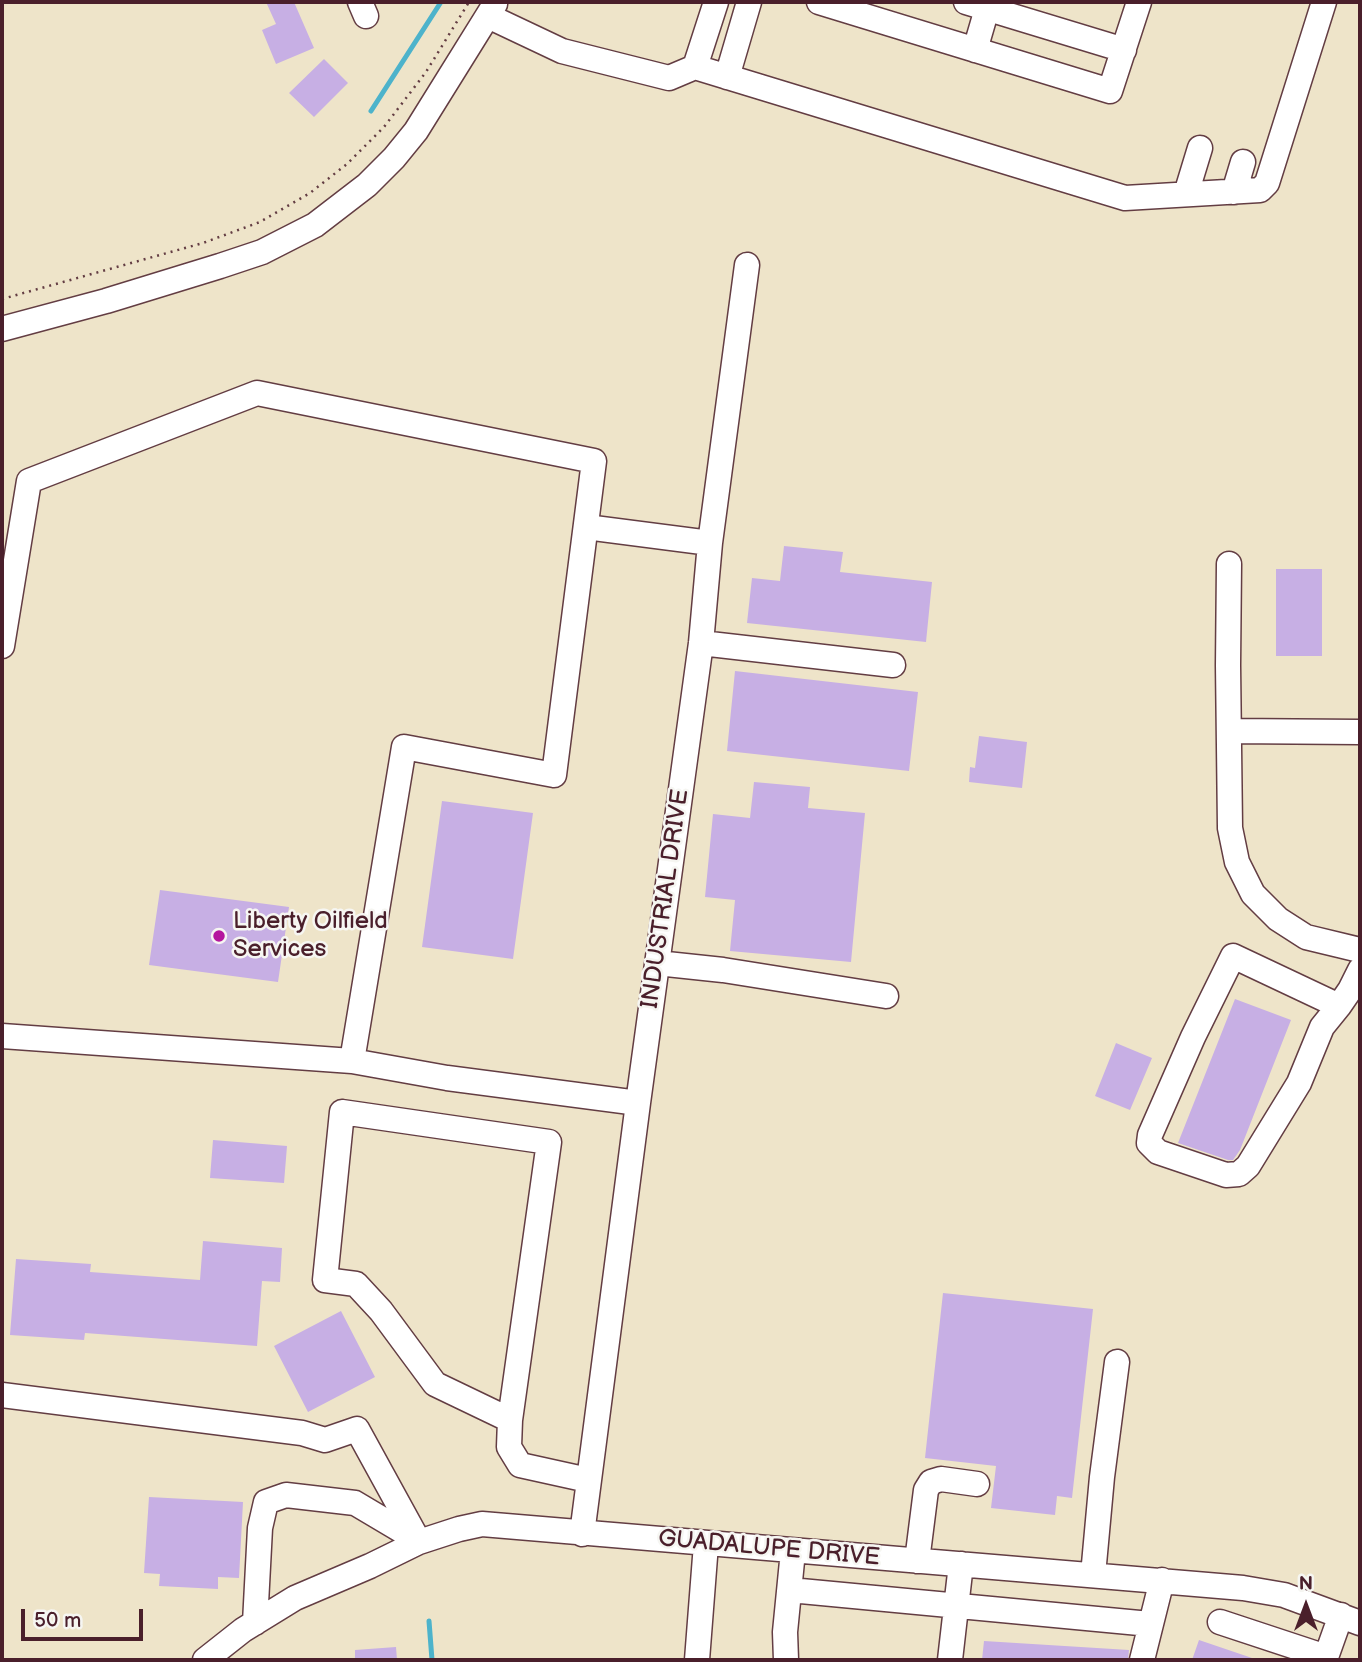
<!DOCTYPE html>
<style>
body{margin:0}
#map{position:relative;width:1362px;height:1662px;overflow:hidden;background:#eee4c9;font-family:"Balsamiq Sans",sans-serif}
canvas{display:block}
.frame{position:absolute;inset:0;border:4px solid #4a1f2b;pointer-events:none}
.north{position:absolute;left:1271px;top:1571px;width:70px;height:70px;-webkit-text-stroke:5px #f6f6f2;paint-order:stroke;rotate:0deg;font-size:19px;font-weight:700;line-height:28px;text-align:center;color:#4a1f2b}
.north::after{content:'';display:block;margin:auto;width:24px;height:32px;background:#4a1f2b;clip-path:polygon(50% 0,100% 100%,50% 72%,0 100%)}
.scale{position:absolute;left:21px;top:1609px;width:122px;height:32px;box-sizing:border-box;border:4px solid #4a1f2b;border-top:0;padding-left:9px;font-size:21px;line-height:24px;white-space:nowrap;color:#4a1f2b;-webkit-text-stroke:5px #f6f6f2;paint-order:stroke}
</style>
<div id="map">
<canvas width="1362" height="1662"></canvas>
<div class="frame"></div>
<div class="north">N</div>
<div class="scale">50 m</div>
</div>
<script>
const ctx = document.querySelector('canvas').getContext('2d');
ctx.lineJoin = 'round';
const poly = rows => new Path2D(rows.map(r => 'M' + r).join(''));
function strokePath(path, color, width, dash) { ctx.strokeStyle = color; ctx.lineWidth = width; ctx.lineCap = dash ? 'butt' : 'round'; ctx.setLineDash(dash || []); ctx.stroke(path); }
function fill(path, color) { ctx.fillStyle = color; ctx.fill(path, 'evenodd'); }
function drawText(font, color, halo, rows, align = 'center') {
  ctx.font = font + ' "Balsamiq Sans",sans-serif'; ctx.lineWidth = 5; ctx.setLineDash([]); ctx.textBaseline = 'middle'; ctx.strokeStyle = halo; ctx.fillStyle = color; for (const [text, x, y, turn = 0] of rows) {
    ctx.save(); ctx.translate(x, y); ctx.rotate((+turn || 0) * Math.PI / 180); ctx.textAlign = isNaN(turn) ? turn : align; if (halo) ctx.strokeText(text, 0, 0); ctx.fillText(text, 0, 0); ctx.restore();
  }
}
strokePath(poly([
 [371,111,441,2],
 [429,1621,432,1660]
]), '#4db3cb', 5);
fill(poly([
 [266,2,294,2,314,48,276,64,262,30,276,24],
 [324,59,348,83,314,117,289,93],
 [784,546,843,552,840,572,932,582,926,642,747,623,752,578,780,581],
 [1276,569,1322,569,1322,656,1276,656],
 [735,671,918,692,909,771,727,751],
 [979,736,1027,742,1022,788,969,782,970,767,975,768],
 [754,782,810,787,808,808,865,813,851,962,730,951,735,900,705,897,713,814,750,818],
 [442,801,533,813,513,959,422,947],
 [160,890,289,907,278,982,149,965],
 [1235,999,1291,1020,1240,1150,1233,1160,1228,1160,1178,1143],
 [1116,1043,1152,1058,1130,1110,1095,1096],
 [213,1140,287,1146,284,1183,210,1178],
 [203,1241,282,1248,280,1282,262,1281,257,1346,85,1333,84,1340,10,1335,16,1259,91,1264,90,1272,200,1280],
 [943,1293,1093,1309,1072,1498,1057,1496,1055,1515,991,1508,996,1466,925,1458],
 [341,1311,375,1377,308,1412,274,1346],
 [149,1497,243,1502,239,1578,218,1577,218,1589,159,1586,160,1574,144,1573],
 [1199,1640,1252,1658,1252,1660,1192,1660],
 [984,1641,1129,1650,1128,1660,982,1660],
 [396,1647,397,1660,355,1660,355,1650]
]), '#c7afe4');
const minor = poly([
 [360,2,366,16],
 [819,2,1110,91,1139,2],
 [966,2,1124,50],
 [488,16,562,51,669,78,695,67,1125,198,1260,190,1267,183,1324,2],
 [975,50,989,2],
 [695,67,716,2],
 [727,77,749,2],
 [1234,192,1243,162],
 [1186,194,1200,148],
 [2,329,106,301,220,266,262,252,315,225,367,185,394,158,416,131,495,4],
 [586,527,710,543],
 [1229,564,1228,665,1230,828,1237,862,1253,894,1278,919,1306,937,1360,950],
 [701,643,893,665],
 [2,646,29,481,257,393,594,461,554,775,404,747,352,1061,447,1078,638,1103],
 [1229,731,1360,732],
 [657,963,723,970,886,996],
 [1339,1006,1233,956,1193,1037,1150,1135,1149,1143,1158,1152,1226,1175,1239,1174,1248,1166,1299,1083,1322,1027,1339,1006,1350,990,1360,970],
 [2,1036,352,1061],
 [2,1395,302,1433,325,1440,357,1429,419,1542],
 [510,1420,435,1384,381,1311,356,1284,325,1280,342,1112,549,1142,510,1420,509,1447,520,1465,588,1480],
 [582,1534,638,1103,701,643,710,543,747,265],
 [917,1561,926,1490,931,1482,941,1479,977,1484],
 [1093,1575,1102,1477,1117,1362],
 [790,1590,1150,1624],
 [1220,1622,1326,1657],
 [255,1623,260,1528,266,1502,286,1495,355,1503,419,1541],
 [205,1660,243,1630,295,1598,370,1566,419,1542,459,1529,482,1524,1243,1588,1284,1595,1360,1623],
 [697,1660,706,1544],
 [786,1660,785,1632,793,1551],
 [950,1660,961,1564],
 [1142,1660,1162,1580],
 [1325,1660,1341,1615]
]);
strokePath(minor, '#633d43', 27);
strokePath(poly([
 [2,299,203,243,260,222,310,193,347,164,384,127,426,72,469,2]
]), '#633d43', 2.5, [2, 5]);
strokePath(minor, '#fff', 24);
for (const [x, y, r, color] of [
 [219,936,7,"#b5179e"]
]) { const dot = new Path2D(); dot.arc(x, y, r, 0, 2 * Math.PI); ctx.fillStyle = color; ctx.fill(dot); strokePath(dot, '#f6f6f2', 2.5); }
drawText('24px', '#4a1f2b', '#f6f6f2', [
 ["INDUSTRIAL DRIVE",666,899,-82],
 ["GUADALUPE DRIVE",769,1549,5]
]);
drawText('24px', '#4a1f2b', '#f6f6f2', [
 ["Liberty Oilfield",233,922],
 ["Services",233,950]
], 'left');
</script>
